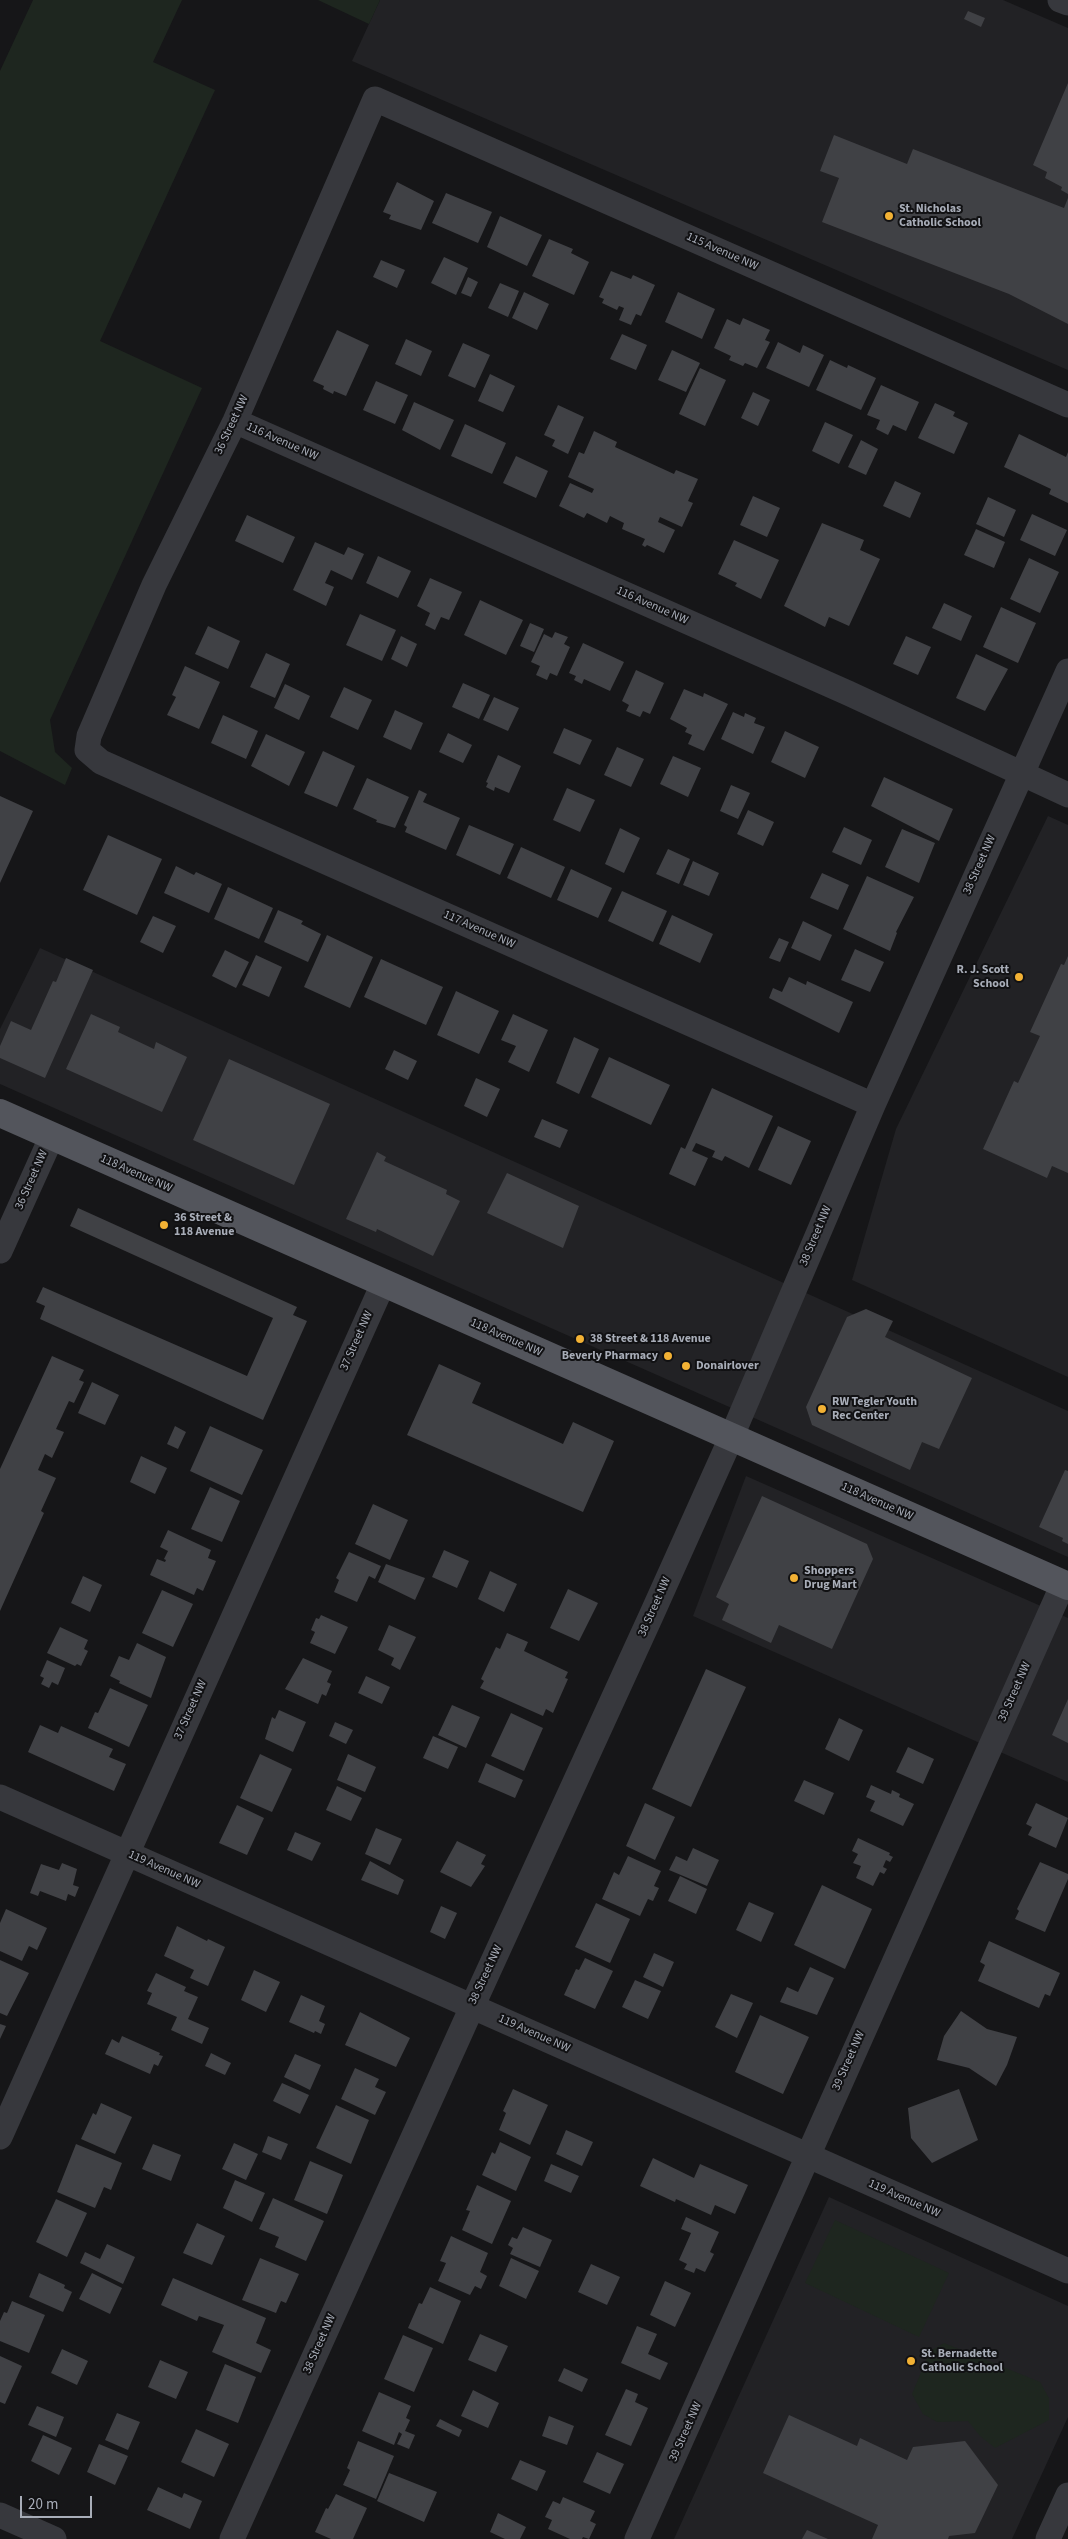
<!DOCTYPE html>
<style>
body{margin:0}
#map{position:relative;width:1068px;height:2539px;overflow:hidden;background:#161618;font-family:"Source Sans 3",sans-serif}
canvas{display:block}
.scale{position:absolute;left:20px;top:2496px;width:72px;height:22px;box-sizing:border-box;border:2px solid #a8adb8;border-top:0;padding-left:6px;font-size:15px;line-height:18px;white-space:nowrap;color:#a8adb8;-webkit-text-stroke:4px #111113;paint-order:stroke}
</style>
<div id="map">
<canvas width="1068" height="2539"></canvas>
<div class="scale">20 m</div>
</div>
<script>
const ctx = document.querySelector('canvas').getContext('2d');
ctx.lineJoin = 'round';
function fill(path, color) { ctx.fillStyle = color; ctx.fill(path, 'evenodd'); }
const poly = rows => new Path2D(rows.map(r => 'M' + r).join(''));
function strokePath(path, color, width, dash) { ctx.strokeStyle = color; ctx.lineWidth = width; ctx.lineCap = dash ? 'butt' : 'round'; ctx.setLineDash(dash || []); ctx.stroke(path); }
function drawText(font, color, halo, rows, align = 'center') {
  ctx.font = font + ' "Source Sans 3",sans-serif'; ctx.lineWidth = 4; ctx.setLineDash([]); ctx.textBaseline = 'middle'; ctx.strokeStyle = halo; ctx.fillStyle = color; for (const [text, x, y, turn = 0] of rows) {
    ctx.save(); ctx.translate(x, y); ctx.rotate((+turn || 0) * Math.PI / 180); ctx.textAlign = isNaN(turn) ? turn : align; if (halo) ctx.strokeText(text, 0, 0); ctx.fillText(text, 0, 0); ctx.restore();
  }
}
fill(poly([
 [380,0,1003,0,1068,28,1068,370,352,61],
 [1048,816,1068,825,1068,1377,852,1280,896,1129],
 [40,948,1068,1411,1068,1557,0,1084,0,1029],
 [746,1476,1068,1618,1068,1782,693,1616],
 [829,2197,1068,2306,1068,2417,1012,2539,674,2539]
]), '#222225');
fill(poly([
 [33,0,182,0,153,62,215,90,100,341,202,388,50,720,55,752,72,768,65,785,0,751,0,71],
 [318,0,380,0,369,24],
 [835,2220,949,2273,919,2337,805,2283],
 [944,2343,1040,2382,1049,2398,1049,2420,995,2448,980,2436,968,2421,937,2422,923,2414,912,2394,930,2351]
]), '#1e261f');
fill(poly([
 [968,11,985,18,981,27,964,19],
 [1068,83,1068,194,1061,190,1062,187,1045,178,1047,172,1033,165],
 [834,135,907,164,913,149,1064,208,1068,198,1068,324,1009,294,822,222,839,178,820,171],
 [397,182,434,201,421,230,389,219,391,215,383,212],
 [446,193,492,212,478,243,432,223],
 [500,216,542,235,527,266,487,247],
 [549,239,573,249,571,253,589,262,574,295,532,276],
 [444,257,468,268,456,295,431,283],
 [381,260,405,270,397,288,373,277],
 [611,271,631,279,633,275,655,285,641,316,636,314,631,325,619,320,624,308,619,306,617,310,602,303,604,299,599,297],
 [468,277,478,282,471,297,461,293],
 [500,283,519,291,508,317,488,308],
 [524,292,549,304,537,330,512,318],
 [678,292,715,309,702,339,665,322],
 [743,318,770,330,765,340,770,342,757,368,745,363,743,366,729,360,731,356,714,348,727,319,740,325],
 [337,330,369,345,346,396,334,391,333,394,323,389,324,386,313,381],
 [622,334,647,345,636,370,610,359],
 [406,339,432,351,421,376,395,364],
 [778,342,800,353,803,345,824,355,809,387,766,368],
 [463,343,490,355,475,388,448,376],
 [672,350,700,363,686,392,658,380],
 [830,360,847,368,848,365,876,378,861,410,816,390],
 [700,368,726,380,705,426,679,414],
 [490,374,515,386,503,412,478,401],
 [376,381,408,395,395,424,363,410],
 [881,385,919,402,906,431,893,425,888,435,876,429,880,420,867,415],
 [753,392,770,400,758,426,741,418],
 [414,402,454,420,440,450,402,430],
 [935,403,955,412,953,416,968,423,954,454,918,438],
 [558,405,584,417,568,454,552,446,555,440,544,435],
 [825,422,853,435,839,464,812,451],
 [465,424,506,443,492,474,451,456],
 [594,431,617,442,615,447,674,474,676,470,698,479,688,501,693,503,682,527,660,517,658,522,675,530,664,553,647,545,645,547,642,545,645,539,622,529,624,523,610,516,607,523,587,513,584,518,559,506,570,483,592,493,594,489,568,477,579,452,584,454],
 [1019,434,1066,457,1068,452,1068,503,1049,494,1051,489,1004,467],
 [861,440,878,449,866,475,848,467],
 [516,456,548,471,536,498,503,483],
 [895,481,921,493,910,518,883,506],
 [753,496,780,508,767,537,740,525],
 [988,497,1016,510,1004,537,976,524],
 [1032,514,1067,530,1055,556,1020,540],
 [247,515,295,537,283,563,235,541],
 [822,523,864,540,860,550,880,559,849,626,829,617,825,627,784,606],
 [976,529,1005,542,994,568,964,555],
 [734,540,779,560,761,599,735,586,737,583,718,574],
 [315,542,344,555,348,547,364,554,352,580,331,570,325,583,334,587,326,606,293,590],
 [378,556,411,571,398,598,366,583],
 [1029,558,1059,572,1040,613,1010,599],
 [430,578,462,592,449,620,441,617,435,630,425,625,430,613,417,606],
 [480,600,523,620,506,655,464,635],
 [944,603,972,616,961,641,932,628],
 [1001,607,1036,623,1018,663,983,647],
 [360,614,396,630,382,661,346,645],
 [530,623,544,629,534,652,520,646],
 [208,626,240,641,228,669,195,654],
 [555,632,568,637,564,644,570,647,557,676,550,673,547,680,536,675,540,666,531,662,544,634,552,638],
 [401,636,417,644,407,667,391,659],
 [906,636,931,647,918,675,893,664],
 [583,643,624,662,610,691,584,679,582,684,574,680,576,676,569,673],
 [266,653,290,664,275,698,250,687],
 [976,654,1008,669,985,711,956,698],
 [185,666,220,682,199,729,167,715,176,697,172,695],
 [636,670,664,683,650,714,643,711,640,717,626,711,629,705,622,701],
 [463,683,490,695,479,719,452,707],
 [285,684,310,696,299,720,274,708],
 [344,687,372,700,358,730,330,717],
 [684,689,703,697,704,693,728,704,704,751,688,744,692,735,685,732,687,728,670,719],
 [494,697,519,708,508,731,483,720],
 [395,710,423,723,411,750,383,737],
 [733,712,744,717,745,713,756,718,754,723,765,727,753,754,721,739],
 [223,715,258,731,246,759,211,743],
 [564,728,592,740,580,765,553,753],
 [785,731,819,747,805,778,771,762],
 [448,733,472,745,463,763,439,752],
 [266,734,305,752,289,786,251,766],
 [617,747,644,759,631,787,604,775],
 [323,751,355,766,337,807,304,793],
 [498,755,521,766,509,793,495,787,494,791,486,787,488,783,486,782],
 [673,756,701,768,688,797,660,784],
 [884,777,953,809,939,841,871,806],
 [367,778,409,797,395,828,376,822,377,820,353,809],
 [731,785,750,793,738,819,720,811],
 [567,788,595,800,580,832,553,820],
 [419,790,427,794,423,802,460,818,446,850,405,832,407,827,404,825],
 [0,796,33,811,0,883],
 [748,810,774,822,763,846,737,834],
 [469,825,514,844,500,875,456,855],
 [844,827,872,840,861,865,832,852],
 [620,828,640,838,624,873,605,864],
 [902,829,935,843,919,883,885,867],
 [108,835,162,859,137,915,83,890],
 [521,847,565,867,551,898,507,878],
 [668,849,690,859,679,884,656,874],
 [693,861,719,873,709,896,683,885],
 [176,866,194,875,196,872,222,884,209,913,164,893],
 [571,869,612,888,598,918,557,900],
 [822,873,849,885,838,910,810,898],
 [867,876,914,897,896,932,897,933,890,951,843,929],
 [228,887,273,908,259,939,214,919],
 [622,891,667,911,653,942,608,921],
 [278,910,303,921,301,924,321,934,308,962,264,942],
 [672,915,713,934,700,963,659,944],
 [153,916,176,926,163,953,140,942],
 [803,921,832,935,820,961,791,948],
 [327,935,373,957,350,1008,304,987],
 [779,938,789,942,780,962,769,958],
 [855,949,884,962,870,992,841,980],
 [225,950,249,962,236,988,212,976],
 [256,955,282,967,269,997,242,985],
 [1068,956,1068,1173,1052,1166,1047,1178,983,1149,1014,1081,1018,1083,1040,1036,1030,1032,1061,964,1064,965],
 [66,958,93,970,45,1078,0,1058,0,1046,11,1021,31,1030,53,981,56,982],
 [381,959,443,987,426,1025,364,997],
 [789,977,806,985,807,981,853,1002,839,1033,769,998,773,988,782,992],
 [456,991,499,1011,479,1054,437,1035],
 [91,1014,120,1027,118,1032,154,1049,156,1042,187,1057,162,1112,66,1069],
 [513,1014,548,1030,529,1072,508,1062,516,1046,501,1040],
 [574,1037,599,1049,579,1094,556,1083],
 [394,1050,417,1061,408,1080,385,1069],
 [609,1057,670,1085,651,1125,591,1097],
 [229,1059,330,1104,294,1185,193,1140],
 [476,1078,500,1089,487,1117,464,1106],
 [712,1088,773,1116,749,1168,725,1156,722,1161,712,1157,715,1151,696,1143,692,1151,708,1158,695,1186,669,1174,681,1147,685,1149],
 [542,1119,568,1130,560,1148,534,1137],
 [778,1126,811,1141,791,1185,758,1170],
 [377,1152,386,1157,384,1161,447,1190,446,1194,460,1201,433,1256,377,1229,376,1232,346,1219],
 [507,1173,579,1206,563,1248,487,1213],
 [78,1208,297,1307,293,1315,307,1321,263,1420,40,1319,45,1306,36,1302,43,1287,247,1376,273,1318,70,1226],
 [866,1309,893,1321,885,1337,972,1378,939,1449,922,1442,910,1470,812,1425,806,1407,847,1317],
 [52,1356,84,1370,79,1380,84,1382,74,1403,69,1401,56,1429,64,1432,52,1458,45,1454,38,1470,56,1478,41,1511,44,1513,0,1611,0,1469],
 [439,1364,481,1383,472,1403,563,1444,573,1422,614,1441,583,1512,407,1435],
 [92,1382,119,1395,105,1425,78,1413],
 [175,1426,186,1432,178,1449,167,1444],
 [210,1426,263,1450,242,1495,190,1471],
 [141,1456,167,1468,155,1494,130,1482],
 [1065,1470,1068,1471,1068,1544,1062,1541,1063,1538,1039,1527],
 [210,1487,240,1501,222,1542,191,1529],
 [762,1496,867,1544,873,1559,832,1649,779,1625,771,1643,722,1620,729,1604,716,1597],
 [373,1504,408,1520,390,1560,355,1544],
 [168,1530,211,1550,208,1558,216,1561,203,1591,197,1588,194,1595,150,1575,157,1559,165,1562,166,1560,164,1559,168,1551,160,1547],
 [444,1550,469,1561,457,1588,432,1577],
 [349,1552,381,1566,375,1579,369,1576,357,1602,334,1592,339,1580,336,1578],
 [386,1564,425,1578,415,1600,378,1582],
 [490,1571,517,1584,504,1612,478,1599],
 [83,1576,102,1585,90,1612,71,1603],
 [568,1589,598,1603,579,1641,550,1628],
 [162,1590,193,1604,173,1647,142,1633],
 [321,1615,348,1627,335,1654,310,1643,315,1632,311,1630,316,1618,319,1619],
 [389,1625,416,1637,400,1670,391,1665,394,1658,378,1650],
 [60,1627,88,1640,84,1649,88,1651,81,1666,77,1664,75,1666,47,1653],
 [507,1633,528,1642,524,1651,568,1672,565,1678,568,1679,553,1713,546,1709,543,1716,480,1688,484,1681,481,1679,496,1647,500,1649],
 [137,1643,166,1657,151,1698,119,1683,120,1681,110,1676,119,1656,129,1660],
 [303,1658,332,1671,327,1682,331,1684,326,1696,322,1694,318,1704,285,1689],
 [47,1660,65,1668,58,1685,52,1682,49,1688,41,1684,44,1678,40,1676],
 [706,1669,746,1687,691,1807,652,1789],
 [366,1676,390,1687,382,1704,358,1693],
 [110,1688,148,1705,129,1747,88,1728,95,1712,98,1713],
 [1068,1699,1068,1743,1052,1735],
 [452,1705,480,1717,466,1748,438,1735],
 [279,1710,306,1722,293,1752,265,1739,272,1717,275,1719],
 [511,1713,543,1728,524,1771,491,1756],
 [839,1718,863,1730,849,1761,825,1749],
 [335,1722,353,1730,346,1744,329,1736],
 [40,1725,58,1733,61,1726,113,1749,109,1757,126,1764,114,1791,28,1752],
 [433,1736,458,1747,448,1769,423,1758],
 [908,1747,934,1759,923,1784,896,1772],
 [260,1754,292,1769,272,1812,240,1798],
 [348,1754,376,1767,365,1792,337,1780],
 [486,1763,523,1780,515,1798,478,1782],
 [804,1780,834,1793,824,1815,794,1801],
 [871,1785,891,1794,892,1790,900,1794,899,1797,914,1804,903,1826,870,1811,875,1801,866,1797],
 [337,1786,362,1798,351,1821,326,1810],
 [645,1803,675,1817,655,1860,626,1846],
 [1036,1803,1068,1818,1056,1848,1028,1835,1032,1827,1026,1824],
 [237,1805,264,1818,247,1855,219,1843],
 [376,1828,402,1839,390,1865,365,1854],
 [295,1832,321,1843,312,1861,287,1850],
 [858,1838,890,1853,889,1855,893,1857,890,1862,886,1860,883,1867,887,1869,884,1874,880,1872,873,1886,856,1878,861,1866,853,1863,858,1854,852,1851],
 [457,1841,486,1855,481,1864,485,1866,471,1887,440,1872],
 [693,1848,719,1860,707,1886,669,1870,676,1856,687,1861],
 [628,1856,661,1871,654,1886,659,1888,653,1901,648,1899,640,1916,602,1899,614,1872,619,1875],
 [370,1861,404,1880,398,1895,361,1880],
 [1040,1862,1068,1874,1068,1879,1045,1932,1015,1919,1019,1911,1017,1909],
 [62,1863,77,1869,73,1885,79,1887,75,1897,68,1894,66,1901,40,1891,38,1896,30,1893,41,1864,59,1870],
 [680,1876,707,1889,696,1914,668,1901],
 [822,1885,872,1909,845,1969,794,1945],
 [749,1902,774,1913,761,1942,736,1930],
 [596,1903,630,1919,610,1963,575,1947],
 [441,1906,457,1913,445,1939,430,1932],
 [6,1909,47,1928,37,1950,29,1946,22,1961,0,1951,0,1923],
 [177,1926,207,1941,208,1939,225,1947,208,1986,190,1978,194,1970,164,1956],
 [989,1941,1060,1973,1050,1996,1045,1994,1039,2008,978,1981,985,1965,980,1962],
 [654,1953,674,1962,663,1987,643,1977],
 [585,1958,613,1971,595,2009,564,1995,576,1969,579,1970],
 [0,1960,29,1973,7,2016,0,2013],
 [810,1967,834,1978,817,2015,780,2002,787,1987,798,1992],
 [254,1970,280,1982,266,2012,241,2000],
 [156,1973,186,1987,184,1991,198,1997,188,2019,209,2028,202,2044,171,2030,177,2017,147,2004,152,1993,147,1991],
 [635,1980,661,1991,648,2019,622,2007],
 [731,1994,753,2003,737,2038,715,2027],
 [301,1995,325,2006,319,2021,325,2024,321,2034,315,2031,314,2033,289,2022],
 [961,2011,987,2029,1017,2037,1007,2065,996,2086,969,2068,937,2060,944,2036],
 [360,2012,410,2038,396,2067,345,2045],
 [760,2015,809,2037,783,2094,735,2072],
 [0,2024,6,2026,0,2039],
 [122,2036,160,2053,159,2055,163,2056,158,2066,154,2064,150,2074,105,2054,112,2039,119,2043],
 [211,2053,231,2063,225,2075,205,2066],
 [295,2054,321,2065,310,2090,284,2077],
 [355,2068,379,2079,375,2087,386,2092,375,2115,341,2099],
 [282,2083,309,2095,300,2114,273,2101],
 [513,2089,548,2105,530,2145,499,2130,506,2113,503,2111],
 [959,2089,978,2140,932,2163,911,2138,908,2108],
 [101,2103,132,2117,115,2154,81,2139,93,2113,96,2115],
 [336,2105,369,2120,351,2164,316,2148],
 [566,2130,593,2142,582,2166,556,2154],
 [268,2136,288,2144,281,2160,262,2152],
 [500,2142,531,2157,516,2191,482,2175,492,2152,495,2154],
 [234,2143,258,2154,246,2180,222,2169],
 [76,2144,122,2163,111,2190,104,2187,95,2208,57,2192],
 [153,2144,181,2155,171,2181,142,2169],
 [653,2158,694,2178,700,2164,748,2185,735,2214,715,2205,711,2215,676,2199,675,2202,640,2186],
 [310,2161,343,2175,327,2214,294,2200],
 [551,2164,579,2176,571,2193,544,2181],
 [235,2180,265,2193,252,2222,223,2208],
 [477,2185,511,2201,492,2244,462,2230,470,2211,466,2210],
 [273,2198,324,2221,306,2261,275,2247,279,2237,259,2229],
 [56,2199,87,2213,67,2257,36,2242],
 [686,2217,719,2232,710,2252,714,2254,705,2272,696,2268,694,2273,684,2269,687,2264,679,2260,691,2233,681,2229],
 [197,2223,225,2236,212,2265,183,2253],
 [523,2227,552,2240,540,2267,510,2254,513,2248,508,2245,512,2237,517,2239],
 [451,2236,488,2253,480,2272,487,2276,481,2289,475,2286,470,2295,438,2281,446,2263,440,2261],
 [107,2244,135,2257,123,2284,80,2263,85,2252,100,2259],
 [260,2258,299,2274,286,2303,281,2301,276,2313,242,2300],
 [511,2258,539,2271,526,2299,499,2286],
 [591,2264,620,2277,607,2305,578,2292],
 [39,2273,65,2285,64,2288,72,2292,63,2312,29,2297],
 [92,2273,122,2288,110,2314,79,2299],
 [173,2278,266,2318,256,2343,271,2350,261,2373,212,2352,224,2325,199,2316,197,2321,161,2305],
 [665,2281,691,2293,675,2327,650,2315],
 [430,2287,461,2301,443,2344,408,2328,419,2303,422,2304],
 [12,2301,45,2315,29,2353,0,2341,0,2321,4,2312,7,2313],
 [637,2326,657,2334,648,2354,668,2363,660,2380,621,2363],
 [480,2334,508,2346,496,2372,468,2360],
 [403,2335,433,2348,414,2392,384,2379],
 [62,2349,88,2361,77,2385,51,2373],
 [0,2356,22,2366,5,2404,0,2402],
 [160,2360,188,2372,176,2399,148,2387],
 [225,2364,256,2377,238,2423,206,2410],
 [564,2368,588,2379,582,2392,558,2381],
 [626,2389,638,2394,635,2402,648,2408,631,2446,605,2435],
 [473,2390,499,2403,488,2428,461,2416],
 [379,2392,411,2406,406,2418,410,2420,405,2431,415,2435,409,2449,397,2444,402,2434,399,2432,394,2445,362,2431],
 [37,2406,64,2417,56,2437,28,2425],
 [117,2413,140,2422,128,2450,105,2440],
 [789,2415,857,2446,860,2438,907,2460,913,2447,965,2441,998,2485,975,2533,949,2536,948,2539,872,2539,878,2525,763,2473],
 [549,2416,574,2426,567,2445,542,2436],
 [440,2419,462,2430,459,2437,436,2426],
 [196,2429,229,2444,214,2477,181,2462],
 [43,2435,72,2448,59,2475,31,2461],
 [358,2441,394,2456,376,2499,343,2485,350,2470,347,2468],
 [99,2444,128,2456,115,2485,87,2472],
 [597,2452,624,2464,610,2494,583,2482],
 [520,2460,546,2471,537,2491,511,2479],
 [389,2473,437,2492,424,2522,377,2501],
 [158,2487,182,2498,184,2493,202,2501,190,2529,147,2510],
 [336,2494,367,2508,353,2539,331,2539,315,2532,326,2508,328,2509],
 [563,2497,595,2511,590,2521,596,2524,589,2539,583,2537,582,2539,570,2539,548,2529,552,2520,545,2517,553,2501,560,2504],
 [498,2513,526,2527,520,2539,505,2539,490,2532],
 [807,2530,828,2539,802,2539]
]), '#404145');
strokePath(poly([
 [1060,0,1068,3],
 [235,421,848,693,1068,795],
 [873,1105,101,762,87,750,89,736,154,585,235,421,375,99,1068,405],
 [0,1251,52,1136],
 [0,1797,1068,2271],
 [0,2137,383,1284],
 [0,2515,54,2539],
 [232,2539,472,2007,651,1616,731,1438,873,1105,1068,671],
 [637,2539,1063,1584],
 [1048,2539,1068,2495]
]), '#37383d', 25);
strokePath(poly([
 [0,1113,1068,1586]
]), '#53555c', 28);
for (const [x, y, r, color] of [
 [889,216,5,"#f2b134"],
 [1019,977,5,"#f2b134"],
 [164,1225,5,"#f2b134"],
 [580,1339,5,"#f2b134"],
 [668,1356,5,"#f2b134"],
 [686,1366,5,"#f2b134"],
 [822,1409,5,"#f2b134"],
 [794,1578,5,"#f2b134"],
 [911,2361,5,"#f2b134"]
]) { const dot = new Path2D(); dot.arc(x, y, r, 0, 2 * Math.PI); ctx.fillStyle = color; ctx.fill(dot); strokePath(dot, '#111113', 2); }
drawText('bold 12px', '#a8adb8', '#111113', [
 ["St. Nicholas",899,209],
 ["Catholic School",899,223],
 ["R. J. Scott",1009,970,"right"],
 ["School",1009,984,"right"],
 ["36 Street &",174,1218],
 ["118 Avenue",174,1232],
 ["38 Street & 118 Avenue",590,1339],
 ["Beverly Pharmacy",658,1356,"right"],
 ["Donairlover",696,1366],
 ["RW Tegler Youth",832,1402],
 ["Rec Center",832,1416],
 ["Shoppers",804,1571],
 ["Drug Mart",804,1585],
 ["St. Bernadette",921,2354],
 ["Catholic School",921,2368]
], 'left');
drawText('12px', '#a8adb8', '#111113', [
 ["115 Avenue NW",722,252,24],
 ["36 Street NW",232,425,-65],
 ["116 Avenue NW",282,442,24],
 ["116 Avenue NW",652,606,24],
 ["38 Street NW",980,865,-66],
 ["117 Avenue NW",479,930,24],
 ["118 Avenue NW",136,1174,24],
 ["36 Street NW",32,1180,-66],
 ["38 Street NW",816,1236,-67],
 ["118 Avenue NW",506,1338,24],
 ["37 Street NW",357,1341,-66],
 ["118 Avenue NW",877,1502,24],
 ["38 Street NW",655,1607,-66],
 ["39 Street NW",1015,1692,-66],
 ["37 Street NW",191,1710,-66],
 ["119 Avenue NW",164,1870,24],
 ["38 Street NW",486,1975,-65],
 ["119 Avenue NW",534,2034,24],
 ["39 Street NW",849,2061,-66],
 ["119 Avenue NW",904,2199,24],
 ["38 Street NW",320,2344,-66],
 ["39 Street NW",686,2432,-66]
]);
</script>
